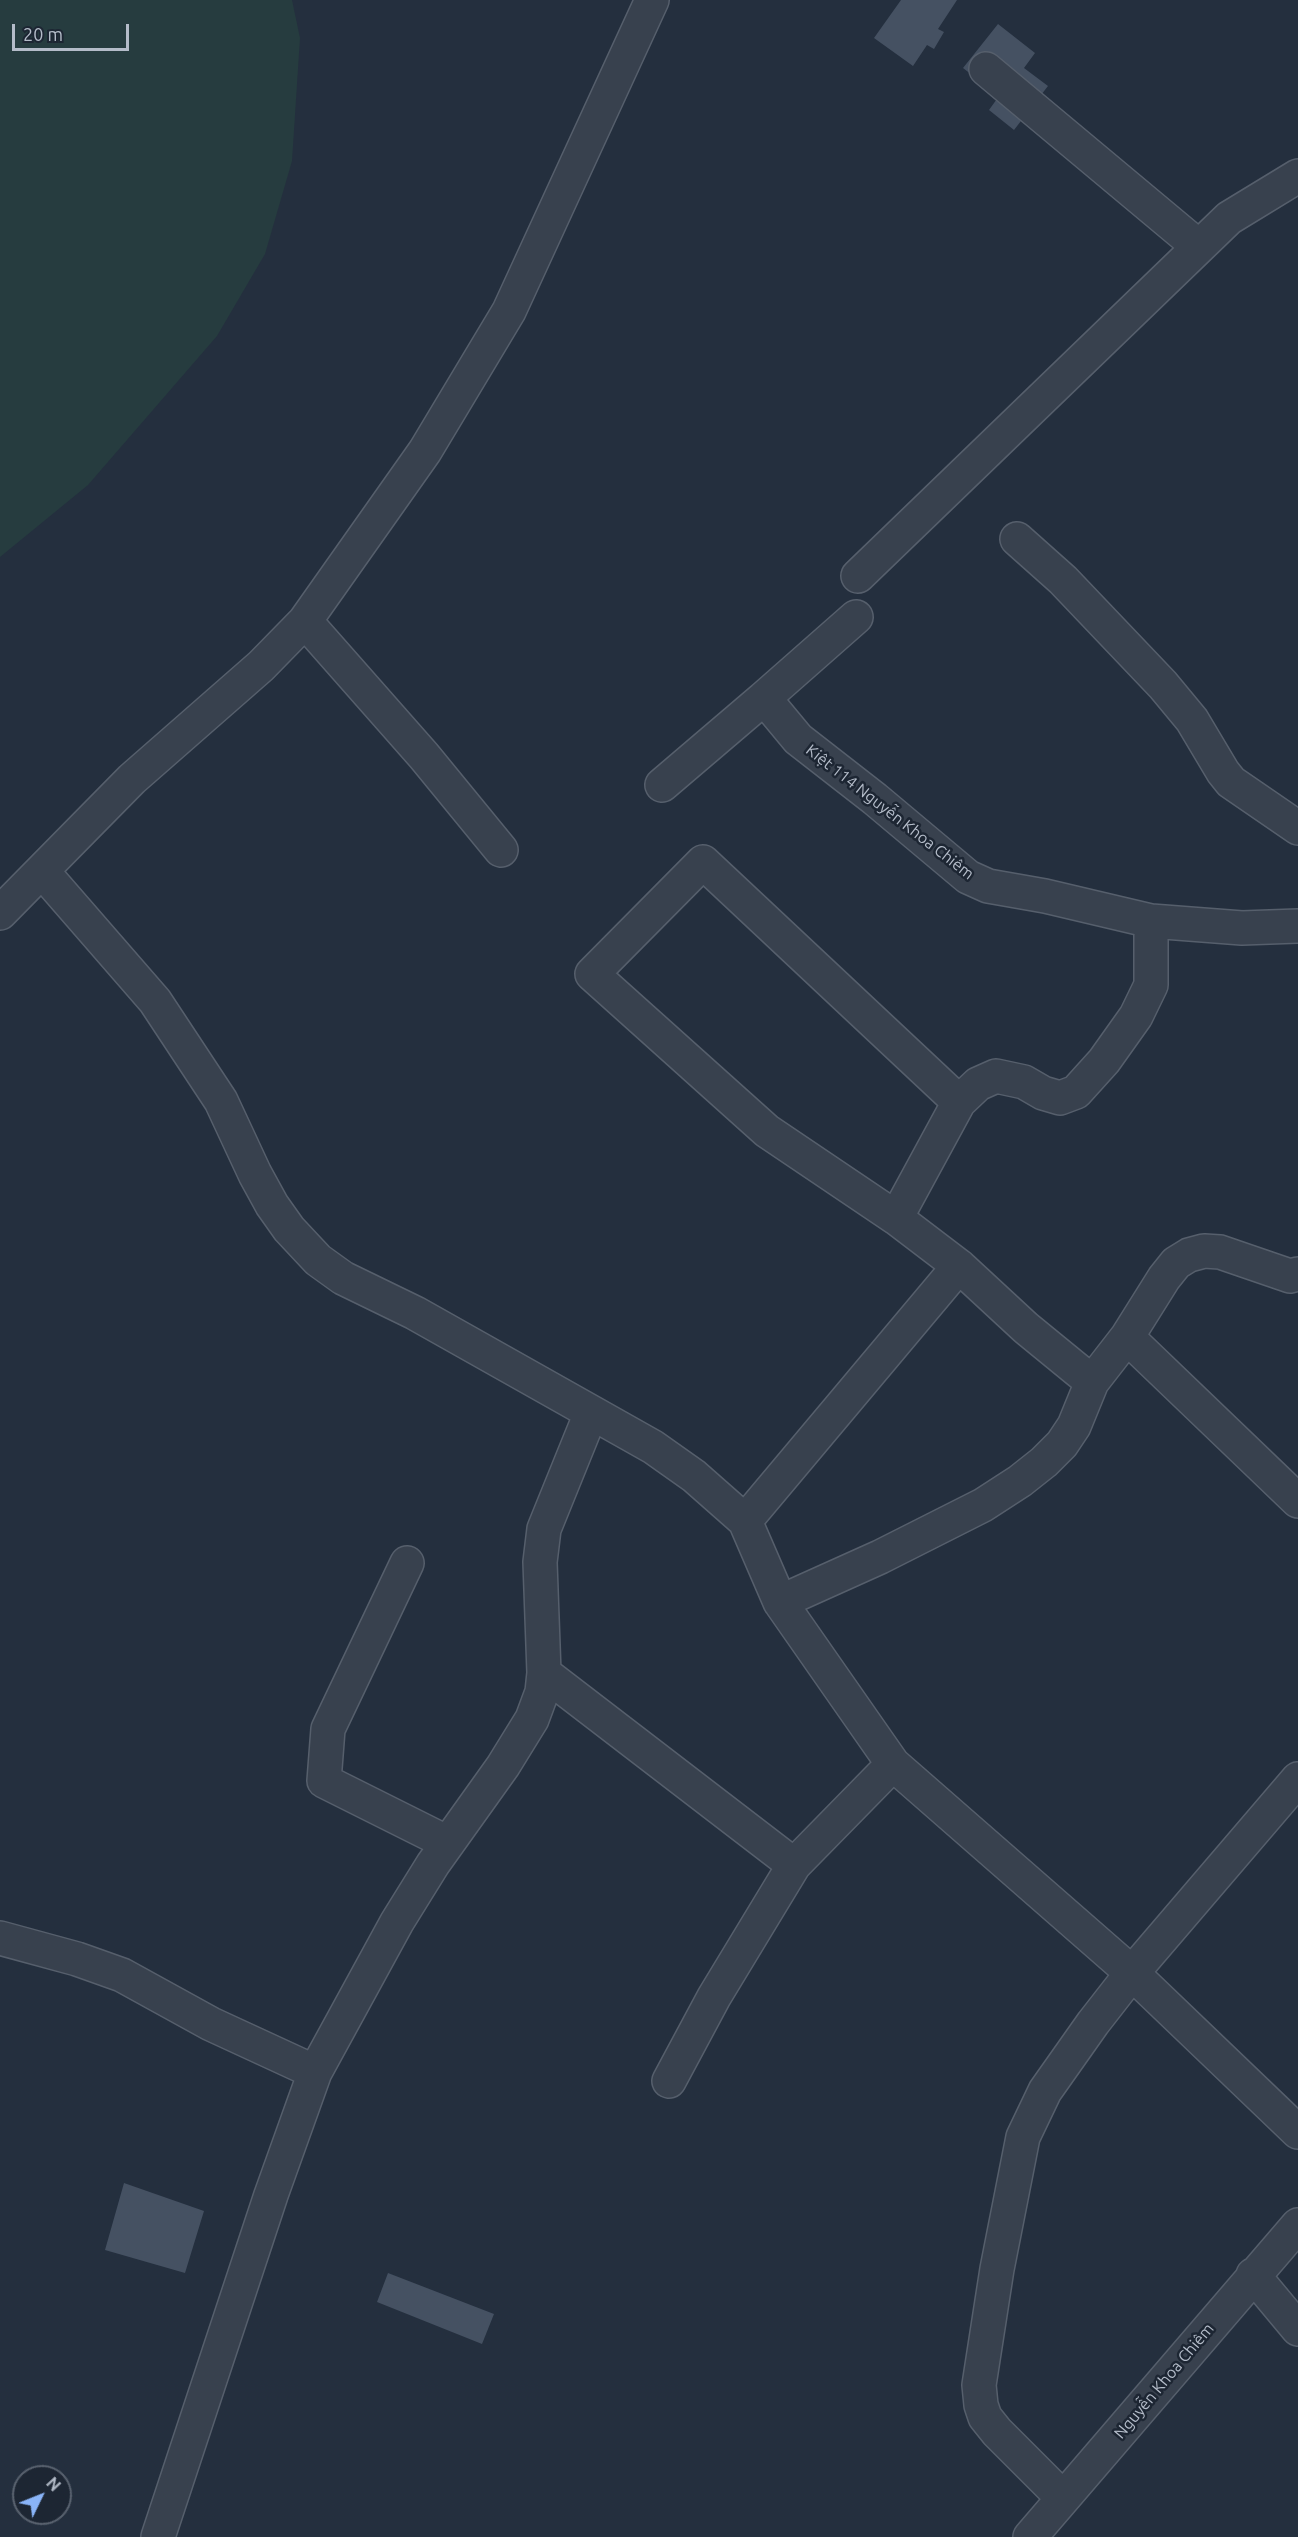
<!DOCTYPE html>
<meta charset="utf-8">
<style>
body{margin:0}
#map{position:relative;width:1298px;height:2537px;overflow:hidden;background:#242f3e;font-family:Ubuntu,sans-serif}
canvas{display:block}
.north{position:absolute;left:12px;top:2465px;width:60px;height:60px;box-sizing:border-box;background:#1d2633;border:2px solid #59626f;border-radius:50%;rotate:47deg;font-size:16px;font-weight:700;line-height:24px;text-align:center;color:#b4bcc9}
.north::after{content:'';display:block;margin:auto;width:21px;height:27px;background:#8ab4f8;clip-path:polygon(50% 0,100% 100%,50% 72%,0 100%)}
.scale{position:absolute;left:12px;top:24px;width:117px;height:27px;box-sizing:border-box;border:3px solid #b4bcc9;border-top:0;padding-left:8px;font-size:18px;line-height:21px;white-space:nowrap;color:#b4bcc9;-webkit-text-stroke:4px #1d2633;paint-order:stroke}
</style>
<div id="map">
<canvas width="1298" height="2537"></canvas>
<div class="north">N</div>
<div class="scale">20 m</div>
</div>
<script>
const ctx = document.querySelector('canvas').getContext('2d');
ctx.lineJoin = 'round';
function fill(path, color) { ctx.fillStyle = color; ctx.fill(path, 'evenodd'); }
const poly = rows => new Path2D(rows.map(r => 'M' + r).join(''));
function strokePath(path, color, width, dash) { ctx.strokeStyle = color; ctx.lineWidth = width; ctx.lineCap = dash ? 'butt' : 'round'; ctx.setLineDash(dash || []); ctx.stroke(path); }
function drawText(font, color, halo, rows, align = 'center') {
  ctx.font = font + ' Ubuntu,sans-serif'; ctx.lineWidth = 5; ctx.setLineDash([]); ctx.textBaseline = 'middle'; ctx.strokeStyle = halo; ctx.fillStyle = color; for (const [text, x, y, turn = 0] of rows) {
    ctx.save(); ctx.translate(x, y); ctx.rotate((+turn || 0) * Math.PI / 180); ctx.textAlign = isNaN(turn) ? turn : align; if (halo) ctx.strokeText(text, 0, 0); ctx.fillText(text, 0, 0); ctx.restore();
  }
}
fill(poly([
 [0,0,292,0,300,38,292,161,265,254,217,336,88,485,0,557]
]), '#263c3f');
fill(poly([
 [901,0,957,0,938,29,944,32,934,49,927,45,913,66,874,38],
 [998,24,1035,53,1024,68,1048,86,1014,130,989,110,999,96,963,68],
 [124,2183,204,2211,185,2273,105,2250],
 [388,2273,494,2314,482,2344,377,2302]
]), '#455162');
const minor = poly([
 [986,69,1199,247],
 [1017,539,1063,580,1163,685,1192,720,1223,772,1231,782,1298,828],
 [858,576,1229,218,1298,176],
 [856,617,764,698,798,739,875,799,968,877,988,886,1045,896,1151,921,1242,928,1298,926],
 [305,621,424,756,501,850],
 [662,785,764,698],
 [42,871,155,1001,221,1101,255,1174,272,1205,289,1229,318,1260,343,1278,415,1313,653,1447,694,1476,745,1521,780,1602,893,1764,1132,1973,1298,2132],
 [0,913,132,779,261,666,305,621,425,451,509,311,652,0],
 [959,1102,703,862,592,974,767,1131,896,1218,959,1266,1026,1328,1092,1382,1127,1337,1164,1278,1176,1263,1189,1255,1204,1251,1220,1252,1290,1276,1298,1274],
 [896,1218,959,1102,978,1084,996,1076,1024,1082,1043,1093,1060,1098,1076,1092,1104,1061,1136,1016,1151,985,1151,921],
 [1127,1337,1298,1501],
 [745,1521,959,1266],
 [407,1563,328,1729,324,1781,448,1843],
 [780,1602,880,1557,983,1505,1020,1481,1044,1462,1062,1444,1074,1426,1092,1382],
 [544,1673,794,1865,893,1764],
 [0,1938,77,1959,122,1975,211,2024,315,2072],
 [669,2081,714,1997,794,1865],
 [1253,2275,1298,2329],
 [1063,2498,997,2432,985,2417,981,2405,979,2385,997,2269,1023,2137,1045,2091,1093,2023,1132,1973,1298,1779],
 [158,2537,271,2195,315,2072,397,1922,433,1864,503,1766,532,1719,542,1692,544,1673,540,1562,544,1529,591,1413],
 [1030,2537,1298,2225]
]);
strokePath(minor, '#565f6c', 36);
strokePath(minor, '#38414e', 33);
drawText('16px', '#b4bcc9', '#1d2633', [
 ["Kiệt 114 Nguyễn Khoa Chiêm",890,812,38],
 ["Nguyễn Khoa Chiêm",1164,2381,-50]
]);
</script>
